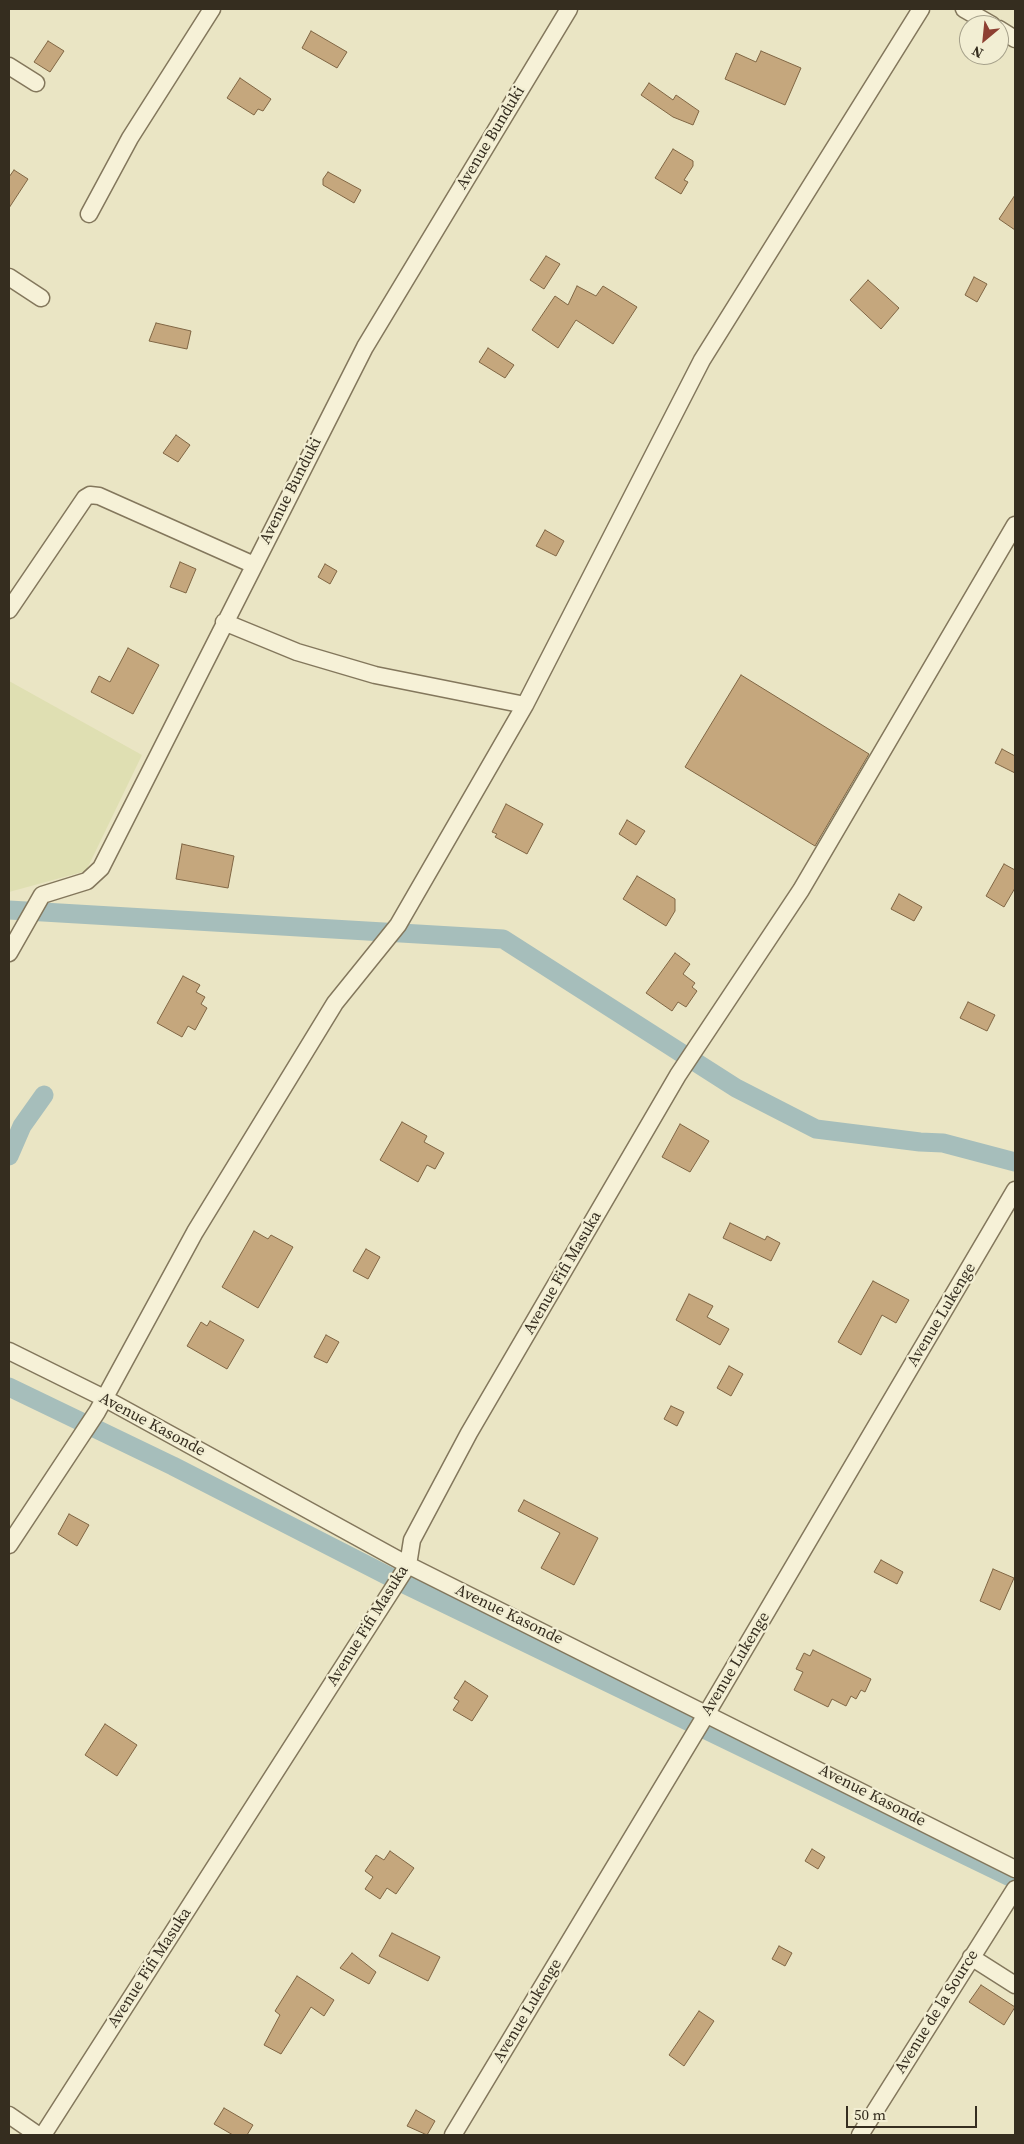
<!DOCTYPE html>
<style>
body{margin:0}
#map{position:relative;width:1024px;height:2144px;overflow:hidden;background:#eae5c4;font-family:"Source Serif 4",serif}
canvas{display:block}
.frame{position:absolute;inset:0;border:10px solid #352d1f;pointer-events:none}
.north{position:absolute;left:959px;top:15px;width:50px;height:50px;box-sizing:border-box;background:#f2eed3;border:1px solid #a6a18b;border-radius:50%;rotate:208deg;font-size:14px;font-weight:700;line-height:20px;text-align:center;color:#352d1f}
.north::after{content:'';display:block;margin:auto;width:18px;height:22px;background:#8d3f31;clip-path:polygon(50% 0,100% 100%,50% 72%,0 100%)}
.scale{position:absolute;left:846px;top:2106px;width:131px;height:22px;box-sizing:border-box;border:2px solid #352d1f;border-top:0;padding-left:6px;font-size:15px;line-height:18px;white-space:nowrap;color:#352d1f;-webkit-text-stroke:4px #f2eed3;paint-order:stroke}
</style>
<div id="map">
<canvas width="1024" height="2144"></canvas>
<div class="frame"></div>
<div class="north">N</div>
<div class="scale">50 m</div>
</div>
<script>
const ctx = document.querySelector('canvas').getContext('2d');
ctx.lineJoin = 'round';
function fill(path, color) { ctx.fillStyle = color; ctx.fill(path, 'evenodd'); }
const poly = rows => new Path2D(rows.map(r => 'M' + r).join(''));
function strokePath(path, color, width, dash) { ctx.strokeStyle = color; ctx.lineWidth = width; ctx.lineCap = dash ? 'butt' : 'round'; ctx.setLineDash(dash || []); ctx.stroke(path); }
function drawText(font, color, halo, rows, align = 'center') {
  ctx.font = font + ' "Source Serif 4",serif'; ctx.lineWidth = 4.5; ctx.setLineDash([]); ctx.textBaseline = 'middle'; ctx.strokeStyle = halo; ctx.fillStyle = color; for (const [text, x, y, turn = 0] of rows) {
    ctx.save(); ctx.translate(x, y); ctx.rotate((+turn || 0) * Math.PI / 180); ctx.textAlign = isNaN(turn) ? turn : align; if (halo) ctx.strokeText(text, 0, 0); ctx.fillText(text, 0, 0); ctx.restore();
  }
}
fill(poly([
 [9,681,142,755,86,871,9,892]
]), '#dfdfb2');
strokePath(poly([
 [9,910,503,939,736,1088,816,1129,920,1142,943,1143,1015,1162],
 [9,1156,22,1126,44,1095],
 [9,1387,173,1466,398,1581,1010,1877]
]), '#a6bebb', 19);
const building = poly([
 [311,31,347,52,337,68,302,48,311,31],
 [48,41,64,51,50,72,34,62,48,41],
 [761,51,801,68,785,105,725,79,736,53,756,62,761,51],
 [240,78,271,99,263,111,258,109,254,115,227,98,240,78],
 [649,83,673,100,676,95,699,111,693,125,673,117,641,95,649,83],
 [673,149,693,161,693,166,684,180,688,182,681,194,655,178,673,149],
 [14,170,28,179,9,208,9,177,14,170],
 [328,172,361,190,354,203,323,185,323,179,328,172],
 [1015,195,1015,230,999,219,1015,195],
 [546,256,560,264,544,289,530,280,546,256],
 [974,277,987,284,977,302,965,295,974,277],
 [868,280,899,308,881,329,850,300,868,280],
 [577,286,596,296,603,286,637,307,613,344,576,320,558,348,532,330,555,296,568,305,577,286],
 [156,323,191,331,187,349,149,341,156,323],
 [488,348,514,365,505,378,479,362,488,348],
 [176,435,190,445,178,462,163,453,176,435],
 [545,530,564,541,556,556,536,546,545,530],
 [180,562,196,569,186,593,170,587,180,562],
 [325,564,337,571,330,584,318,577,325,564],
 [128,648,159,665,133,714,91,692,99,676,110,682,128,648],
 [741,675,869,754,815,846,685,767,741,675],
 [1002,749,1015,756,1015,773,995,763,1002,749],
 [506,804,543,824,527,854,495,837,497,834,492,832,506,804],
 [627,820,645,831,636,845,619,834,627,820],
 [182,844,234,856,228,888,176,879,182,844],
 [1004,864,1015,870,1015,888,1004,907,986,896,1004,864],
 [637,876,675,899,675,911,666,926,623,899,637,876],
 [899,894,922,907,914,921,891,909,899,894],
 [675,953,690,964,683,974,695,983,692,987,697,991,686,1007,678,1002,672,1011,646,993,675,953],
 [183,976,200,985,196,992,205,997,201,1004,207,1008,195,1030,188,1026,182,1037,157,1023,183,976],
 [968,1002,995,1015,987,1031,960,1018,968,1002],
 [402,1122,427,1136,424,1142,444,1153,435,1169,427,1165,418,1182,380,1160,402,1122],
 [680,1124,709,1141,690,1172,662,1157,680,1124],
 [730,1223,765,1240,767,1236,780,1243,771,1261,723,1238,730,1223],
 [254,1231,268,1239,271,1235,293,1247,258,1308,222,1287,254,1231],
 [366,1249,380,1257,368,1279,353,1271,366,1249],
 [873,1281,909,1300,896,1323,882,1315,861,1355,838,1342,873,1281],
 [689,1294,713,1306,707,1317,729,1329,720,1345,676,1320,689,1294],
 [210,1321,244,1340,227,1369,187,1346,201,1322,207,1326,210,1321],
 [326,1335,339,1342,327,1363,314,1357,326,1335],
 [729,1366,743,1374,731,1396,717,1388,729,1366],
 [671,1406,684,1412,677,1426,664,1419,671,1406],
 [524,1500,598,1538,574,1585,541,1568,560,1533,518,1511,524,1500],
 [69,1514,89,1525,77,1546,58,1534,69,1514],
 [881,1560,903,1572,897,1584,874,1572,881,1560],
 [993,1569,1014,1578,1000,1610,980,1601,993,1569],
 [813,1650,871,1679,865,1692,861,1690,856,1699,851,1696,846,1706,832,1699,828,1707,794,1690,803,1672,796,1669,804,1653,810,1656,813,1650],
 [465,1681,488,1696,472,1721,453,1710,459,1701,454,1698,465,1681],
 [105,1724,137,1745,117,1776,85,1755,105,1724],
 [812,1849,825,1857,818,1869,805,1861,812,1849],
 [390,1851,414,1868,396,1894,387,1888,380,1899,365,1889,373,1877,365,1871,376,1855,384,1860,390,1851],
 [392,1933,440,1957,428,1981,379,1956,392,1933],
 [779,1946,792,1953,785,1966,772,1959,779,1946],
 [352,1953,376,1972,369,1984,340,1968,352,1953],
 [297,1976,334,2000,324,2016,311,2007,281,2054,264,2045,280,2015,275,2011,297,1976],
 [981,1985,1015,2007,1004,2025,969,2002,981,1985],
 [699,2011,714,2021,684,2066,669,2055,699,2011],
 [224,2108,253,2125,247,2135,233,2135,214,2124,224,2108],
 [416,2110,435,2121,427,2135,407,2126,416,2110]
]);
fill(building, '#c5a77d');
strokePath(building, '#806644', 1);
const street = poly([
 [964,9,992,25],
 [999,29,1015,39],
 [9,66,36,83],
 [89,214,130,138,212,9],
 [9,277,41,298],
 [9,610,85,498,90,495,99,496,254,565],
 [224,622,297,652,375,675,525,705],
 [9,953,42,895,87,881,101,868,365,347,569,9],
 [9,1351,104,1398,408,1565,1015,1869],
 [9,1545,97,1412,195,1232,335,1003,398,925,525,705,702,360,921,9],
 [971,1957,1015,1985],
 [9,2115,38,2135],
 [43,2135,408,1565,412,1540,469,1433,678,1075,801,890,1015,525],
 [453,2135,707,1713,1015,1190],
 [860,2135,1015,1889]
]);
strokePath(street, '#83775c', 19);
strokePath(street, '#f6f1d7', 16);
drawText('16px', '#352d1f', '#f2eed3', [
 ["Avenue Bunduki",491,138,-59],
 ["Avenue Bunduki",291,491,-63],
 ["Avenue Fifi Masuka",563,1273,-60],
 ["Avenue Lukenge",942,1315,-59],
 ["Avenue Kasonde",152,1425,28],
 ["Avenue Kasonde",509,1615,26],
 ["Avenue Fifi Masuka",368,1626,-58],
 ["Avenue Lukenge",736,1664,-59],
 ["Avenue Kasonde",872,1796,27],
 ["Avenue Fifi Masuka",150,1968,-57],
 ["Avenue Lukenge",528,2011,-59],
 ["Avenue de la Source",937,2012,-58]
]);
</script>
